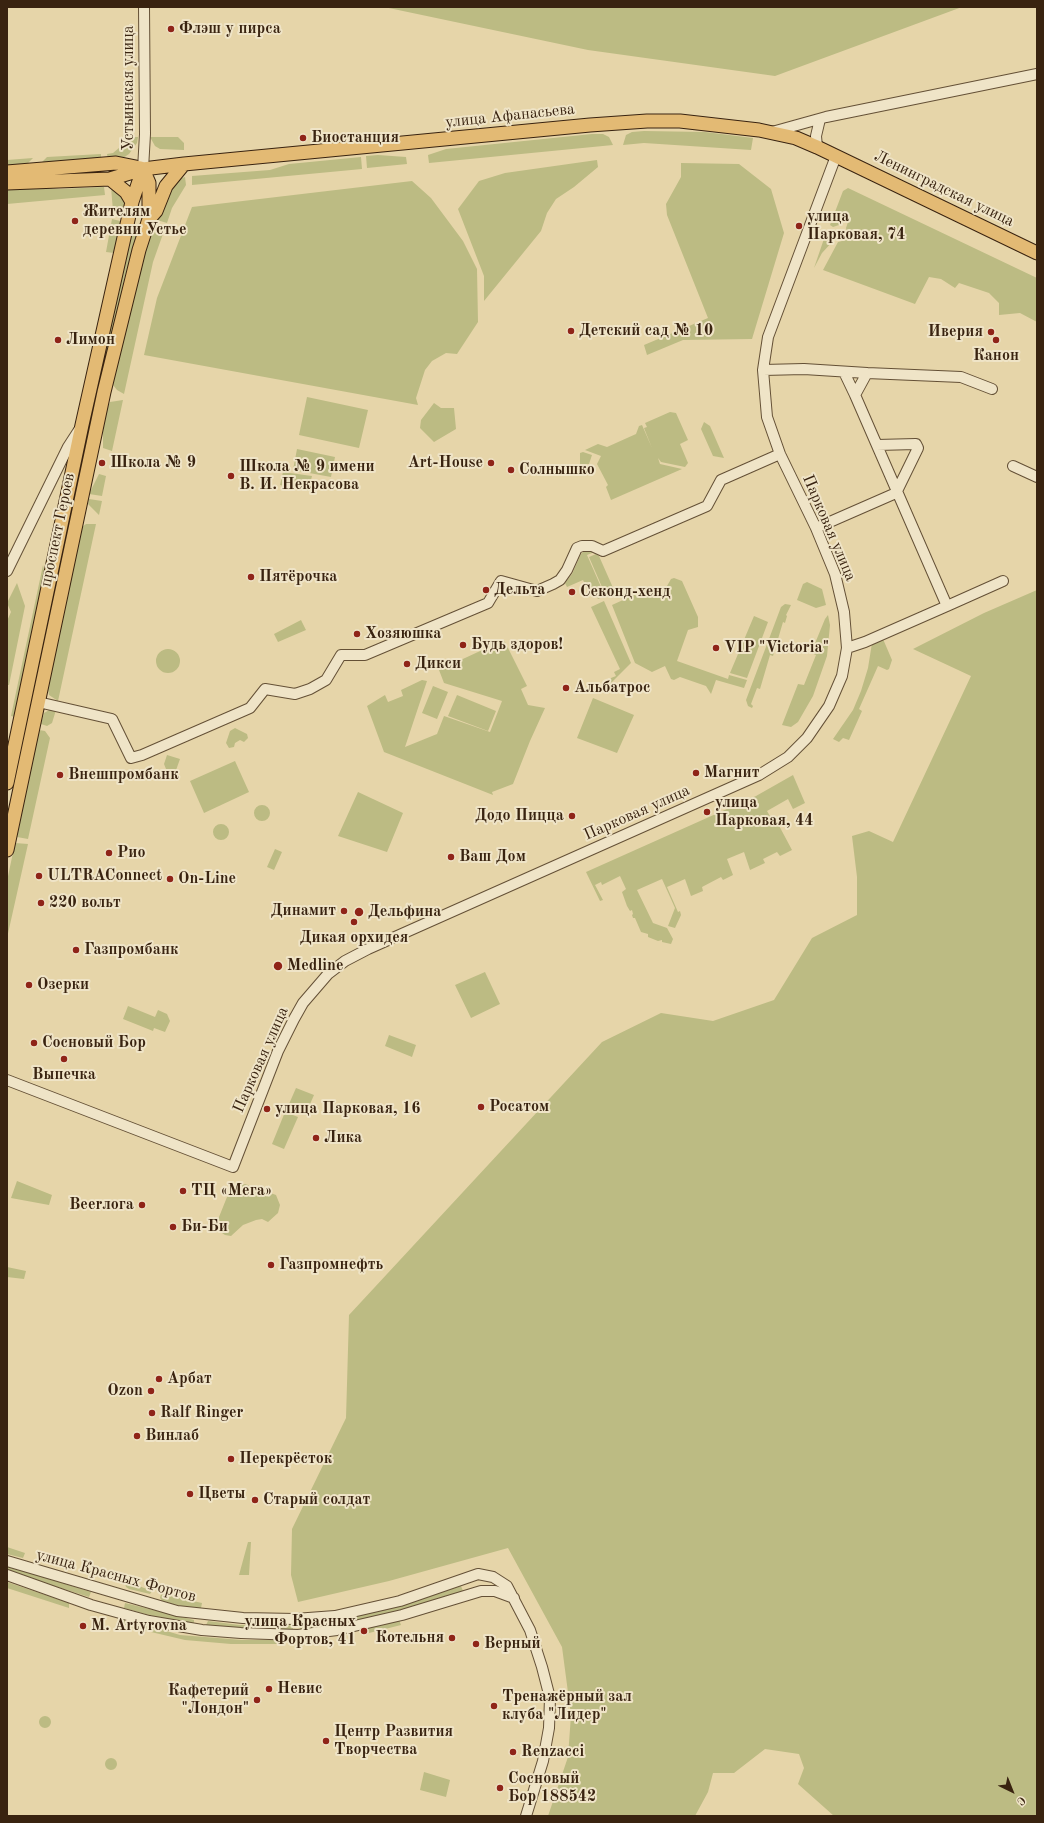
<!DOCTYPE html>
<meta charset="utf-8">
<style>
body{margin:0}
#map{position:relative;width:1044px;height:1823px;overflow:hidden;background:#e6d5a9;font-family:"Old Standard TT",serif}
canvas{display:block}
.frame{position:absolute;inset:0;border:8px solid #392310;pointer-events:none}
.north{position:absolute;left:992px;top:1771px;width:40px;height:40px;-webkit-text-stroke:3px #efe4c7;paint-order:stroke;rotate:137deg;font-size:11px;font-weight:700;line-height:16px;text-align:center;color:#392310}
.north::after{content:'';display:block;margin:auto;width:14px;height:18px;background:#392310;clip-path:polygon(50% 0,100% 100%,50% 72%,0 100%)}
</style>
<div id="map">
<canvas width="1044" height="1823"></canvas>
<div class="frame"></div>
<div class="north">С</div>
</div>
<script>
const ctx = document.querySelector('canvas').getContext('2d');
ctx.lineJoin = 'round';
function fill(path, color) { ctx.fillStyle = color; ctx.fill(path, 'evenodd'); }
const poly = rows => new Path2D(rows.map(r => 'M' + r).join(''));
function strokePath(path, color, width, dash) { ctx.strokeStyle = color; ctx.lineWidth = width; ctx.lineCap = dash ? 'butt' : 'round'; ctx.setLineDash(dash || []); ctx.stroke(path); }
function drawText(font, color, halo, rows, align = 'center') {
  ctx.font = font + ' "Old Standard TT",serif'; ctx.lineWidth = 4; ctx.setLineDash([]); ctx.textBaseline = 'middle'; ctx.strokeStyle = halo; ctx.fillStyle = color; for (const [text, x, y, turn = 0] of rows) {
    ctx.save(); ctx.translate(x, y); ctx.rotate((+turn || 0) * Math.PI / 180); ctx.textAlign = isNaN(turn) ? turn : align; if (halo) ctx.strokeText(text, 0, 0); ctx.fillText(text, 0, 0); ctx.restore();
  }
}
fill(poly([
 [384,7,962,7,775,76,588,50],
 [644,131,705,132,753,138,751,150,644,143,623,145,626,135,632,132],
 [592,134,603,134,609,137,613,145,429,163,428,155,446,149],
 [132,137,138,137,137,143,129,154,123,158,108,159,107,154,113,153],
 [150,137,178,137,184,143,184,150,160,149,155,146],
 [101,154,101,159,43,164,42,162,47,157],
 [378,155,406,157,407,164,367,168,366,156],
 [361,157,362,169,192,185,192,176,270,170,289,164],
 [33,158,26,165,7,167,7,160],
 [597,160,598,167,574,187,556,199,547,213,541,231,484,301,484,276,458,209,479,181,505,173],
 [681,163,739,164,771,189,784,233,752,339,683,340,647,355,644,345,708,318,667,215,666,204,681,177],
 [185,177,186,185,172,208,167,223,157,220,171,187,179,179],
 [412,181,431,198,463,241,477,269,478,322,457,354,446,353,432,361,425,370,416,398,418,405,144,355,157,298,192,207],
 [23,187,60,189,104,187,105,195,7,204,7,189],
 [111,187,126,200,126,214,113,211],
 [848,188,1037,278,1037,322,1020,313,999,315,999,303,989,293,959,283,955,288,941,279,929,277,915,304,823,270,838,242,846,240,848,235,846,228,850,216,846,215,842,224,833,227,830,225,843,191],
 [112,219,124,222,118,249,114,253,106,252],
 [133,224,140,226,125,276,79,491,75,490,102,360],
 [152,229,164,231,153,262,124,394,117,390,113,385,143,252],
 [827,230,831,232,834,240,822,253,814,268],
 [307,397,368,410,359,448,299,435],
 [123,400,112,451,103,448,103,431,108,407,110,402],
 [434,403,441,408,454,408,456,429,434,442,420,428,421,420],
 [670,412,676,413,688,440,680,444,688,463,685,467,661,462,658,458,660,464,682,469,611,500,606,487,608,485,597,464,601,456,585,450,598,444,607,447,636,434,639,426,642,425,652,448,644,428,647,427,645,423],
 [704,422,710,426,724,458,713,456,701,429],
 [297,449,335,457,331,477,293,470],
 [583,452,592,455,589,464,580,464,580,453],
 [283,472,312,476,308,491,280,485],
 [99,474,106,476,102,496,89,494],
 [74,498,77,499,29,720,25,719,49,602],
 [89,499,102,501,99,515,88,504],
 [86,524,96,524,58,701,49,695,48,689,82,527],
 [585,550,597,551,587,555,605,596,598,599,593,590,589,592,583,580,567,587,565,583,572,574,581,554],
 [596,554,599,556,614,590,605,594,589,557],
 [43,565,45,576,15,717,11,716],
 [674,578,682,581,698,617,698,627,688,630,677,661,728,679,729,675,747,680,744,688,716,680,711,694,706,686,680,677,674,680,671,679,665,666,652,672,635,663,612,605,634,595,642,598,667,586,671,579],
 [807,582,822,589,826,605,816,608,797,600,803,584],
 [17,583,25,606,9,685,7,685,7,621,11,612,7,603],
 [1037,590,1037,1816,834,1816,798,1784,804,1768,799,1754,765,1749,734,1773,713,1773,708,1792,695,1816,548,1816,568,1757,571,1715,562,1647,508,1548,389,1581,298,1602,291,1575,292,1529,346,1418,349,1315,602,1042,661,1013,713,1021,774,1000,812,938,857,915,857,877,852,836,869,831,893,842,971,676,913,649,984,613],
 [604,601,631,663,608,686,606,680,616,676,614,672,620,669,591,607],
 [785,604,791,605,786,615,787,616,785,623,783,622,773,656,770,655,760,689,757,688,751,704,753,706,752,708,748,706,746,700,781,607],
 [828,615,830,625,827,656,813,696,798,722,791,727,782,725,798,684,804,685,816,655,811,653,825,619],
 [754,616,768,622,747,678,730,673],
 [301,620,306,630,278,642,274,634],
 [883,639,892,660,889,669,887,670,878,666,859,709,862,711,849,740,843,738,839,742,833,739,853,710,861,691,868,668,872,643],
 [504,640,527,686,521,689,528,705,545,708,530,741,513,784,492,792,493,795,384,752,367,706,385,695,388,702,403,696,401,690,422,680,427,681,405,747,437,734,444,716,490,732,502,701,444,683,439,670],
 '156 661a12 12 0 1 1 24 0a12 12 0 1 1-24 0Z',
 [433,686,448,692,437,719,422,713],
 [457,695,496,711,488,731,448,716],
 [593,698,634,715,617,753,577,738],
 [51,709,56,710,52,723,47,726,41,724,44,713],
 [235,728,247,734,248,738,244,742,240,740,235,743,234,747,229,748,226,743,230,731],
 [39,730,45,731,50,738,28,839,17,837],
 [167,755,180,759,175,773,166,769,164,764],
 [235,761,249,792,204,813,190,781],
 [793,775,805,803,793,809,788,799,767,811,771,818,773,821,776,820,792,850,780,856,777,852,763,859,765,863,750,870,744,852,727,859,733,875,723,880,721,877,702,887,703,891,691,896,685,879,667,887,678,912,680,911,681,915,675,928,668,926,675,908,662,879,637,890,653,923,667,928,673,939,671,944,662,942,662,940,658,941,648,937,648,934,641,932,635,918,633,918,632,915,633,914,632,910,630,911,627,906,622,892,626,889,620,876,602,885,601,882,595,885,603,900,600,901,586,872,756,796],
 [358,792,403,813,387,852,338,836],
 '254 813a8 8 0 1 1 16 0a8 8 0 1 1-16 0Z',
 '213 832a8 8 0 1 1 16 0a8 8 0 1 1-16 0Z',
 [15,843,28,844,7,938,7,881],
 [275,849,282,852,274,870,267,867],
 [485,972,500,1004,471,1018,455,985],
 [128,1006,155,1017,158,1010,167,1014,170,1021,165,1032,154,1028,153,1031,123,1019],
 [389,1035,416,1045,412,1057,385,1046],
 [296,1088,314,1095,307,1111,289,1104],
 [285,1112,298,1117,284,1149,272,1144],
 [17,1181,52,1195,49,1205,11,1198],
 [245,1184,276,1195,280,1205,278,1213,268,1222,262,1219,256,1220,243,1225,231,1236,225,1235,219,1231,217,1222,229,1192,233,1187],
 [7,1267,26,1271,24,1279,7,1277],
 [248,1542,251,1542,249,1575,239,1575],
 [7,1547,25,1553,23,1558,7,1554],
 [7,1566,91,1592,89,1597,7,1571],
 [7,1582,69,1603,69,1608,7,1588],
 [125,1582,139,1586,152,1591,150,1594,129,1589,126,1587],
 [461,1586,463,1591,401,1611,337,1625,300,1629,299,1623,400,1606],
 [161,1594,202,1603,201,1608,196,1609,163,1602,160,1598],
 [125,1603,194,1620,194,1624,160,1618,124,1608],
 [119,1617,180,1635,242,1640,279,1640,279,1644,231,1644,185,1640,134,1628,117,1622],
 [398,1617,401,1625,369,1633,367,1625],
 [208,1621,240,1625,293,1624,293,1629,239,1630,205,1627],
 '39 1722a6 6 0 1 1 12 0a6 6 0 1 1-12 0Z',
 '105 1764a6 6 0 1 1 12 0a6 6 0 1 1-12 0Z',
 [424,1772,450,1780,446,1797,420,1790]
]), '#bcbb83');
const minor = poly([
 [772,132,826,117,1037,74],
 [817,147,816,136,820,119],
 [143,169,145,134,144,7],
 [763,370,804,369,867,373],
 [844,372,855,395],
 [992,389,961,377,867,373,855,395,947,606,1003,581],
 [1013,466,1037,477],
 [816,528,896,493,918,448,916,444,877,445],
 [7,571,68,447,79,430],
 [847,648,865,642,947,606],
 [38,702,112,719,131,758,142,755,250,708,265,689,295,694,310,689,326,680,341,655,365,655,488,603,501,581,537,591,553,584,560,580,567,570,577,548,582,546,592,546,603,551,707,506,721,480,780,454],
 [7,1080,233,1167,278,1051,294,1019,303,1003,328,974,345,961,368,949,759,775,788,757,807,738,829,706,842,676,847,648,844,612,835,574,816,528,780,454,767,417,763,370,768,337,836,156],
 [7,1561,177,1611,243,1618,295,1619,335,1616,400,1601,478,1574,493,1577,507,1586,530,1630,542,1667,550,1698,549,1728,543,1761,526,1816],
 [7,1575,91,1605,149,1621,202,1630,241,1633,298,1635,337,1630,402,1615,481,1591,495,1591,514,1598]
]);
const major = poly([
 [143,169,149,183,149,219],
 [7,172,116,163,141,168],
 [110,179,126,192,132,202],
 [7,183,110,179,143,169,184,164,590,125,647,121,680,121,759,130,796,138,817,147,1037,253],
 [7,783,82,425,132,202,143,169],
 [7,850,104,392,139,250,149,219,156,211,166,186,184,164]
]);
strokePath(minor, '#645036', 12);
strokePath(major, '#392310', 15);
strokePath(minor, '#efe4c7', 10);
strokePath(major, '#e3ba74', 13);
for (const [x, y, r, color] of [
 [171,29,4,"#8f2418"],
 [303,138,4,"#8f2418"],
 [75,221,4,"#8f2418"],
 [799,226,4,"#8f2418"],
 [571,331,4,"#8f2418"],
 [991,332,4,"#8f2418"],
 [58,340,4,"#8f2418"],
 [996,340,4,"#8f2418"],
 [102,463,4,"#8f2418"],
 [491,463,4,"#8f2418"],
 [511,470,4,"#8f2418"],
 [231,476,4,"#8f2418"],
 [251,577,4,"#8f2418"],
 [486,590,4,"#8f2418"],
 [572,592,4,"#8f2418"],
 [357,634,4,"#8f2418"],
 [463,645,4,"#8f2418"],
 [716,648,4,"#8f2418"],
 [407,664,4,"#8f2418"],
 [566,688,4,"#8f2418"],
 [696,773,4,"#8f2418"],
 [60,775,4,"#8f2418"],
 [707,812,4,"#8f2418"],
 [572,816,4,"#8f2418"],
 [109,853,4,"#8f2418"],
 [451,857,4,"#8f2418"],
 [39,876,4,"#8f2418"],
 [170,879,4,"#8f2418"],
 [41,903,4,"#8f2418"],
 [344,911,4,"#8f2418"],
 [359,912,5,"#8f2418"],
 [354,922,4,"#8f2418"],
 [76,950,4,"#8f2418"],
 [278,966,5,"#8f2418"],
 [29,985,4,"#8f2418"],
 [34,1043,4,"#8f2418"],
 [64,1059,4,"#8f2418"],
 [481,1107,4,"#8f2418"],
 [267,1109,4,"#8f2418"],
 [316,1138,4,"#8f2418"],
 [183,1191,4,"#8f2418"],
 [142,1205,4,"#8f2418"],
 [173,1227,4,"#8f2418"],
 [271,1265,4,"#8f2418"],
 [159,1379,4,"#8f2418"],
 [151,1391,4,"#8f2418"],
 [152,1413,4,"#8f2418"],
 [137,1436,4,"#8f2418"],
 [231,1459,4,"#8f2418"],
 [190,1494,4,"#8f2418"],
 [255,1500,4,"#8f2418"],
 [83,1626,4,"#8f2418"],
 [364,1631,4,"#8f2418"],
 [452,1638,4,"#8f2418"],
 [476,1644,4,"#8f2418"],
 [269,1689,4,"#8f2418"],
 [257,1700,4,"#8f2418"],
 [494,1706,4,"#8f2418"],
 [326,1741,4,"#8f2418"],
 [513,1752,4,"#8f2418"],
 [500,1788,4,"#8f2418"]
]) { const dot = new Path2D(); dot.arc(x, y, r, 0, 2 * Math.PI); ctx.fillStyle = color; ctx.fill(dot); strokePath(dot, '#efe4c7', 1.5); }
drawText('bold 16px', '#392310', '#efe4c7', [
 ["Флэш у пирса",179,29],
 ["Биостанция",311,138],
 ["Жителям",83,212],
 ["деревни Устье",83,230],
 ["улица",807,217],
 ["Парковая, 74",807,235],
 ["Детский сад № 10",579,331],
 ["Иверия",983,332,"right"],
 ["Лимон",66,340],
 ["Канон",996,356,"center"],
 ["Школа № 9",110,463],
 ["Art-House",483,463,"right"],
 ["Школа № 9 имени",239,467],
 ["В. И. Некрасова",239,485],
 ["Солнышко",519,470],
 ["Пятёрочка",259,577],
 ["Дельта",494,590],
 ["Секонд-хенд",580,592],
 ["Хозяюшка",365,634],
 ["Будь здоров!",471,645],
 ["VIP \"Victoria\"",724,648],
 ["Дикси",415,664],
 ["Альбатрос",574,688],
 ["Магнит",704,773],
 ["Внешпромбанк",68,775],
 ["улица",715,803],
 ["Парковая, 44",715,821],
 ["Додо Пицца",564,816,"right"],
 ["Рио",117,853],
 ["Ваш Дом",459,857],
 ["ULTRAConnect",47,876],
 ["On-Line",178,879],
 ["220 вольт",49,903],
 ["Динамит",336,911,"right"],
 ["Дельфина",368,912],
 ["Дикая орхидея",354,938,"center"],
 ["Газпромбанк",84,950],
 ["Medline",287,966],
 ["Озерки",37,985],
 ["Сосновый Бор",42,1043],
 ["Выпечка",64,1075,"center"],
 ["Росатом",489,1107],
 ["улица Парковая, 16",275,1109],
 ["Лика",324,1138],
 ["ТЦ «Мега»",191,1191],
 ["Beerлога",134,1205,"right"],
 ["Би-Би",181,1227],
 ["Газпромнефть",279,1265],
 ["Арбат",167,1379],
 ["Ozon",143,1391,"right"],
 ["Ralf Ringer",160,1413],
 ["Винлаб",145,1436],
 ["Перекрёсток",239,1459],
 ["Цветы",198,1494],
 ["Старый солдат",263,1500],
 ["улица Красных",356,1622,"right"],
 ["Фортов, 41",356,1640,"right"],
 ["M. Artyrovna",91,1626],
 ["Котельня",444,1638,"right"],
 ["Верный",484,1644],
 ["Невис",277,1689],
 ["Кафетерий",249,1691,"right"],
 ["\"Лондон\"",249,1709,"right"],
 ["Тренажёрный зал",502,1697],
 ["клуба \"Лидер\"",502,1715],
 ["Центр Развития",334,1732],
 ["Творчества",334,1750],
 ["Renzacci",521,1752],
 ["Сосновый",508,1779],
 ["Бор 188542",508,1797]
], 'left');
drawText('16px', '#392310', '#efe4c7', [
 ["Устьинская улица",129,88,-90],
 ["улица Афанасьева",510,116,-6],
 ["Ленинградская улица",944,189,26],
 ["Парковая улица",829,528,67],
 ["проспект Героев",58,530,-78],
 ["Парковая улица",637,813,-24],
 ["Парковая улица",261,1060,-66],
 ["улица Красных Фортов",116,1576,15]
]);
</script>
